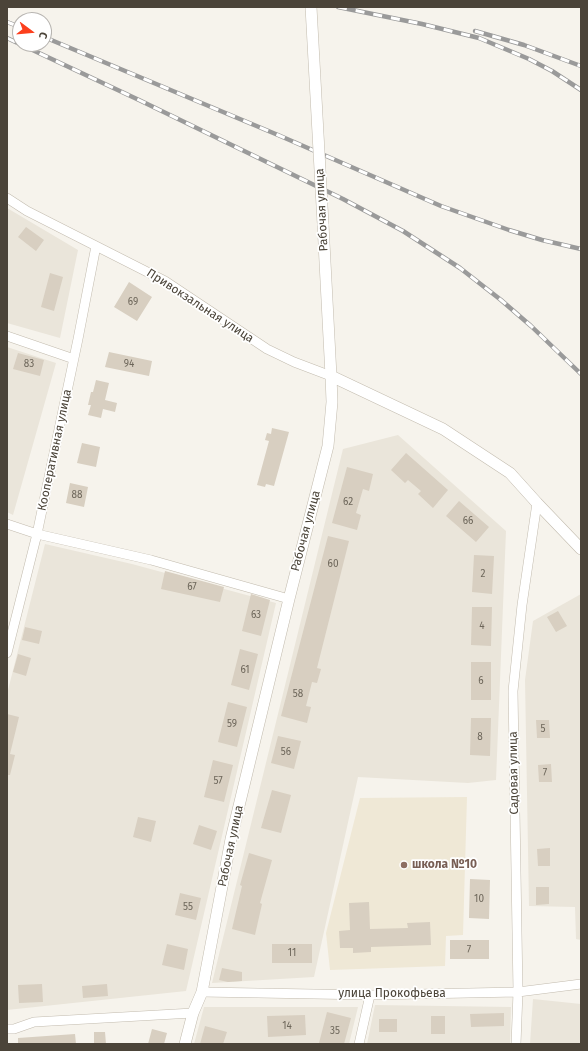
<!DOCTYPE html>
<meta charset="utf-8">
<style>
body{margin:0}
#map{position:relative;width:588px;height:1051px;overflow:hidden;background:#f6f3ec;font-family:"Fira Sans",sans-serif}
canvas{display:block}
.frame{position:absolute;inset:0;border:8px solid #4b4439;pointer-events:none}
.north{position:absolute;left:12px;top:12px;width:40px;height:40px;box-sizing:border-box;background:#fff;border:1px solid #b7b4b0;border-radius:50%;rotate:106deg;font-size:11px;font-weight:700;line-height:16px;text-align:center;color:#4b4439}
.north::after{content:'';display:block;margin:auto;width:14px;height:18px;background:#fc3f1d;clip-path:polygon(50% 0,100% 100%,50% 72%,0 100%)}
</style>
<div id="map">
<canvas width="588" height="1051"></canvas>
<div class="frame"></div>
<div class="north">С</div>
</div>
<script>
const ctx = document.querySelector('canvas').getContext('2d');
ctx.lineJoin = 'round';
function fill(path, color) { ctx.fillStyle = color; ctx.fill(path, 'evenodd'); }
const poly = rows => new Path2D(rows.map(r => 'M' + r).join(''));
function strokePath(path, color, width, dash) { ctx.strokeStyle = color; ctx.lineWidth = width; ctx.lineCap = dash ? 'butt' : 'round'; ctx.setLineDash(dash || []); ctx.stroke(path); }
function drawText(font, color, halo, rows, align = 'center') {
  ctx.font = font + ' "Fira Sans",sans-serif'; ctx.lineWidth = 3.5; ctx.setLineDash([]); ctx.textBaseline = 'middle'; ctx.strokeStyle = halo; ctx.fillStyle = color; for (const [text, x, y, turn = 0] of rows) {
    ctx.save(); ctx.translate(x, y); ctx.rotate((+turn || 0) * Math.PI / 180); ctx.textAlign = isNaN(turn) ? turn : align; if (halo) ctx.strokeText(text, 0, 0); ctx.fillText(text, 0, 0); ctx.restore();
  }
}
fill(poly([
 [7,208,78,250,60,338,7,323],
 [7,347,56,363,13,515,7,512],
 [398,435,506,531,496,780,468,783,358,777,314,977,212,983,343,449],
 [45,544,132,564,276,603,186,991,7,1010,7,694],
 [581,594,581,940,576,939,575,907,529,906,525,680,533,621],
 [533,999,581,1004,581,1044,530,1044],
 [375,1005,511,1007,510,1044,367,1044],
 [204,1007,358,1007,349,1044,194,1044]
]), '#eae5da');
fill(poly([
 [467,797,463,935,446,936,445,966,330,970,326,933,360,798]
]), '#efe8d6');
fill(poly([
 [26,227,44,240,36,251,18,237],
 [50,273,63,277,54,311,41,307],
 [129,282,152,297,137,321,114,307],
 [109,352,152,361,149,376,105,367],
 [18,353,44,360,40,376,13,369],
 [96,380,109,383,105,400,117,403,115,412,103,409,101,418,88,415,91,405,88,405,91,392,93,392],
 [272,428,289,432,274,486,266,484,265,487,257,485,269,441,265,440,267,433,271,434],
 [82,443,100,447,96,467,77,463],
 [406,453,448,490,433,508,418,494,421,491,408,480,405,483,391,470],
 [347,467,373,474,369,491,363,489,356,513,361,515,357,530,332,523],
 [70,483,88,487,84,507,66,503],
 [459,501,489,527,476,542,446,516],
 [328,536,349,541,317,668,321,669,317,683,312,682,306,706,311,707,307,723,281,716],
 [474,555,494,556,492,594,472,592],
 [165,571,224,587,220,602,161,589],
 [251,594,270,600,261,636,242,631],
 [472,607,492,607,491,646,471,645],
 [558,611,567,626,556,632,547,617],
 [25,627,42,631,39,644,22,640],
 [240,649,258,654,249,690,231,685],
 [18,654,31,658,26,676,13,672],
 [471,662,491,662,491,700,471,700],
 [228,702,247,707,237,747,218,742],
 [7,714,19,717,10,754,15,755,10,775,7,775],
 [471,718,491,718,490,756,470,755],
 [536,720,549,720,550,738,537,738],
 [278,736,301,741,294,769,271,763],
 [213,760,233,765,224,802,204,797],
 [551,764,552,782,539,782,538,765],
 [272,790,291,795,281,833,261,828],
 [138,817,156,821,151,842,133,837],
 [199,825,217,831,211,850,193,844],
 [550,848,550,866,538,866,537,849],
 [249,853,272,860,260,903,262,904,255,935,232,929,242,886,240,885],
 [470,879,490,880,489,919,469,918],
 [536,887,549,887,549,904,536,905],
 [180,893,201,898,196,920,175,915],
 [369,902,370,929,408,928,407,923,430,922,431,945,371,947,371,952,353,953,353,948,340,948,339,931,350,930,349,903],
 [450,940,489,940,489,959,450,959],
 [167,944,188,949,184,970,162,965],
 [272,944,312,944,312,963,272,963],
 [222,968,242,972,242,981,228,982,219,980],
 [42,984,43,1002,19,1003,18,985],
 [107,984,108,996,83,998,82,986],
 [327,1012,351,1018,344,1044,319,1043],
 [504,1013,504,1026,471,1027,470,1014],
 [305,1015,306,1035,268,1037,267,1016],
 [431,1016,445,1016,445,1034,431,1034],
 [379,1019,397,1019,397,1032,379,1032],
 [205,1026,227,1032,223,1044,200,1044],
 [152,1029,167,1033,164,1044,148,1044],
 [94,1032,105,1032,106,1044,94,1044],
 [75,1034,76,1044,18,1044,18,1038]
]), '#d8cfc1');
const minor = poly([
 [7,198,27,211,165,281,267,349,294,362,331,376],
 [7,336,74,359],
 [7,524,37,534,151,560,289,599],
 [7,653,37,534,78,339,96,246],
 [202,992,370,995,518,992,581,984],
 [7,1029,14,1029,34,1022,193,1013],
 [359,1044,370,995],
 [516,1044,518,992,513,691,522,605,537,503]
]);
const tertiary = poly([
 [331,376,443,429,510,473,537,503,581,549],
 [185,1044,193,1013,202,992,231,839,289,599,328,446,332,402,331,376,323,224]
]);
strokePath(minor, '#c2bbae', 10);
strokePath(tertiary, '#c2bbae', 12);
strokePath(minor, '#fff', 9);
strokePath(tertiary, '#fff', 11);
const rail = poly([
 [338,7,422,24,479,38,529,59,552,71,581,90],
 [7,22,20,27],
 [475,31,524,45,581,66],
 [44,37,278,135,441,206,509,230,542,240,581,249],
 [7,38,139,100,343,199,403,231,460,268,501,300,531,326,581,374]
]);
strokePath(rail, '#9a9a9a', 4.5);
strokePath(rail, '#fff', 3, [9]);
const tertiaryBridge = poly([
 [311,7,323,224]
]);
strokePath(tertiaryBridge, '#c2bbae', 12, []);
strokePath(tertiaryBridge, '#fff', 11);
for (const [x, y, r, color] of [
 [404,865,4,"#8d6e63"]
]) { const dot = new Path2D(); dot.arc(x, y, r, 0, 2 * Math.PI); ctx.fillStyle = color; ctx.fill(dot); strokePath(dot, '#fff', 1.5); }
drawText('10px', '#6e675b', null, [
 ["69",133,302],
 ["83",29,364],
 ["94",129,364],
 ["88",77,495],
 ["62",348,502],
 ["66",468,521],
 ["60",333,564],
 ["2",483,574],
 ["67",192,587],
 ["63",256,615],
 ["4",482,626],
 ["61",245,670],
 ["6",481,681],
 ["58",298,694],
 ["59",232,724],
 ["5",543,729],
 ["8",480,737],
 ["56",286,752],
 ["7",545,773],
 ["57",218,781],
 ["10",479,899],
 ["55",188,907],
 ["7",469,950],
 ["11",292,953],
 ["14",287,1026],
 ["35",335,1031]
]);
drawText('12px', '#4b4439', '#fff', [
 ["Рабочая улица",322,210,-93],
 ["Привокзальная улица",200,306,33],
 ["Кооперативная улица",55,450,-78],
 ["Рабочая улица",306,531,-75],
 ["Садовая улица",514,773,-91],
 ["Рабочая улица",231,846,-78],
 ["улица Прокофьева",392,994]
]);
drawText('bold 12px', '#785e54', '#fff', [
 ["школа №10",412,865]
], 'left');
</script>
